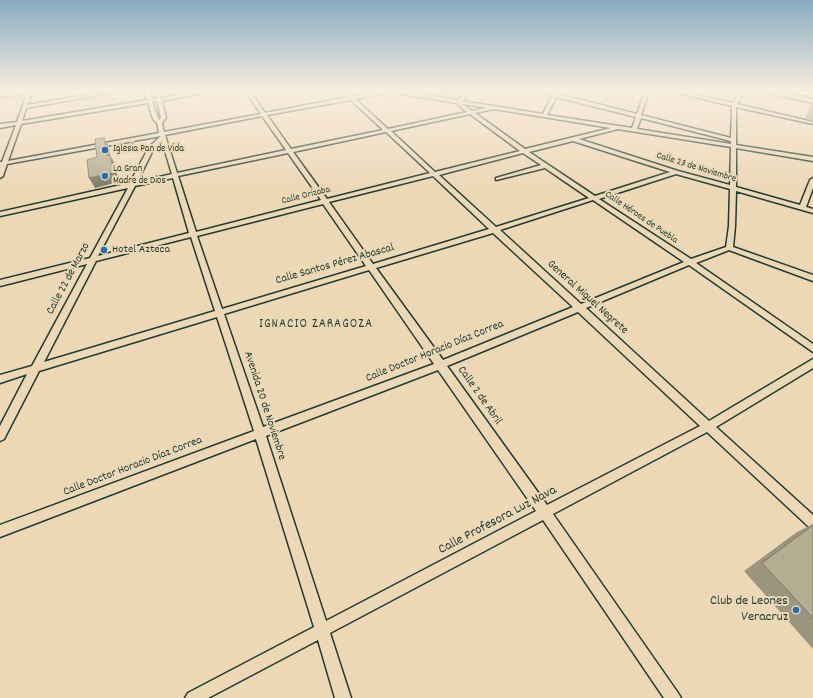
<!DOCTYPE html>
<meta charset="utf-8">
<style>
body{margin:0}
canvas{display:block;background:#edd8b6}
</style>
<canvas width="813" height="698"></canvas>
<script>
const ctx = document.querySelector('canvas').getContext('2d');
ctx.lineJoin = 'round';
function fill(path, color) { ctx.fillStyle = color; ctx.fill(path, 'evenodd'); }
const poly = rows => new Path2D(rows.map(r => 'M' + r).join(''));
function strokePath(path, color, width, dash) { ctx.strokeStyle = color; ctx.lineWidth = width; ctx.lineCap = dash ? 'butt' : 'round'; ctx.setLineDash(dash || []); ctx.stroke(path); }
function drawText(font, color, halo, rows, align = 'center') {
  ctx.font = font + ' Dekko,sans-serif'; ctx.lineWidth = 4; ctx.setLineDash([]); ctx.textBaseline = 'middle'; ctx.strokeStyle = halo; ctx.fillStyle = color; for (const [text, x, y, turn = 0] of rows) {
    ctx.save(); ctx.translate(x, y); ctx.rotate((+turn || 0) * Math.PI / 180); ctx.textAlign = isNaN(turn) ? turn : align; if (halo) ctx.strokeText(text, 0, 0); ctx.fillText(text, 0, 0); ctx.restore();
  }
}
fill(poly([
 [396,91,466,91,457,101]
]), '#cbbfa1');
const street = poly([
 [20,91,33,91,27,105,110,91,123,91,26,108,22,121,147,100,145,91,149,91,152,99,157,99,155,91,159,91,161,98,200,91,213,91,162,101,166,118,162,123,164,132,261,114,245,91,250,91,265,113,348,97,342,91,347,91,353,96,380,91,402,91,458,100,467,91,472,91,462,101,543,114,552,96,537,91,554,93,555,91,559,91,558,94,637,114,645,91,649,91,641,115,731,138,732,106,669,91,679,91,733,103,740,91,744,91,737,104,813,122,813,124,736,107,736,145,813,157,813,161,736,148,736,187,800,205,810,180,813,178,813,188,806,207,813,209,813,213,736,191,735,226,733,247,813,275,813,281,729,250,696,263,813,344,813,352,689,265,586,308,709,421,813,359,813,368,716,427,813,515,813,529,809,527,707,432,553,514,678,693,681,698,664,698,543,520,330,633,351,698,335,698,318,640,208,698,185,698,188,693,314,627,256,439,0,537,0,525,254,431,217,317,39,371,4,439,0,441,0,426,27,374,0,383,0,375,32,366,87,264,0,286,0,280,90,258,128,188,0,216,0,212,130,183,149,147,161,136,7,164,3,176,0,178,0,162,2,162,16,125,0,128,0,124,17,122,27,93,0,97,0,95,20,91],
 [390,92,456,103,467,112,388,129,355,99,390,92],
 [556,97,636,117,632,128,547,115,556,97],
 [351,100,383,130,291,149,267,115,351,100],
 [157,101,161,118,159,120,152,102,157,101],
 [148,103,153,119,157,123,159,133,8,161,21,124,148,103],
 [462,104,487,108,472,111,462,104],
 [494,109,544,117,611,128,525,149,475,113,494,109],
 [470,114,520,151,435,172,391,131,470,114],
 [262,116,286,150,177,173,165,135,262,116],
 [641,118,731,141,731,144,637,129,641,118],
 [618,129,731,147,730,185,678,171,579,139,618,129],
 [386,132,430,173,327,199,293,152,386,132],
 [162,141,172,174,137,182,154,148,162,141],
 [573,141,670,172,595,196,529,152,573,141],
 [288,153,321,200,196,232,178,176,288,153],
 [523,153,541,165,496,178,496,180,545,168,589,198,496,227,439,175,523,153],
 [676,174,730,189,729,226,726,247,691,259,599,199,676,174],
 [433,176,489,229,373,264,329,202,433,176],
 [173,178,189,233,98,256,135,186,173,178],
 [593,200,684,262,581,304,500,230,593,200],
 [323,204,366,266,222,309,197,236,323,204],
 [493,233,573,307,443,360,376,268,493,233],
 [191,237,215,311,44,362,96,261,191,237],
 [369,270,434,364,263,427,224,314,369,270],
 [578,312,700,426,547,505,447,366,578,312],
 [438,370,536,511,326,621,266,436,438,370]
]);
const primary = poly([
 [762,91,778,91,813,99,813,103,762,91]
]);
strokePath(street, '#1f3d34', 3);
strokePath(primary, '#1f3d34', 3);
fill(street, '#edd8b6');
fill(primary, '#edd8b6');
fill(poly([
 [813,100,813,121,805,119,811,104],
 [813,524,813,649,744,571,797,532]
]), '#9b957e');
fill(poly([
 [104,138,109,147,110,155,115,164,119,182,95,188,89,178,107,156]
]), '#7e7966');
const building = poly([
 [813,104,813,110,811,109,813,104],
 [104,138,107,156,110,155,114,173,89,178,87,160,97,157,95,139,104,138],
 [813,525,813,618,762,563,813,525]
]);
fill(building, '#b4ad92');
strokePath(building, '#7e7966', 1);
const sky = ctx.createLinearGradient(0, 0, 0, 189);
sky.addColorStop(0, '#89aac0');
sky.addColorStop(0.48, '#f7edde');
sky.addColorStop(1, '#f7edde00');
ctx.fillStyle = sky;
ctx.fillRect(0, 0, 813, 189);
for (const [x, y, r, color] of [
 [105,150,4,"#1f6fb2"],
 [105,176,4,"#1f6fb2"],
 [104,250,4,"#1f6fb2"],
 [796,610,4,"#1f6fb2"]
]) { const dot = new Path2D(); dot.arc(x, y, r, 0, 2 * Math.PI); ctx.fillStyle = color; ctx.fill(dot); strokePath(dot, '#edd8b6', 1.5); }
drawText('10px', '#1f3d34', '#edd8b6', [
 ["Iglesia Pan de Vida",113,150],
 ["La Gran",113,170],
 ["Madre de Dios",113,182]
], 'left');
drawText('10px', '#1f3d34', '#edd8b6', [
 ["Calle 23 de Noviembre",696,168,17],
 ["Calle Orizaba",306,196,-14],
 ["Calle Héroes de Puebla",641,218,34]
]);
drawText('12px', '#1f3d34', '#edd8b6', [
 ["Hotel Azteca",112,250]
], 'left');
drawText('12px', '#1f3d34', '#edd8b6', [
 ["Calle Santos Pérez Abascal",335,265,-16],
 ["Calle 22 de Marzo",69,279,-62],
 ["General Miguel Negrete",587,298,42],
 ["Calle Doctor Horacio Díaz Correa",435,352,-22],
 ["Calle 2 de Abril",479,396,55],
 ["Avenida 20 de Noviembre",264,406,72],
 ["Calle Doctor Horacio Díaz Correa",133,467,-21]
]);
ctx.letterSpacing = '1px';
drawText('13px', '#1f3d34', '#edd8b6', [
 ["IGNACIO ZARAGOZA",316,325]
]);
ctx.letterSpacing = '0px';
drawText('14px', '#1f3d34', '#edd8b6', [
 ["Calle Profesora Luz Nava",498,521,-28]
]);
drawText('14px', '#1f3d34', '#edd8b6', [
 ["Club de Leones",788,602],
 ["Veracruz",788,618]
], 'right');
</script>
